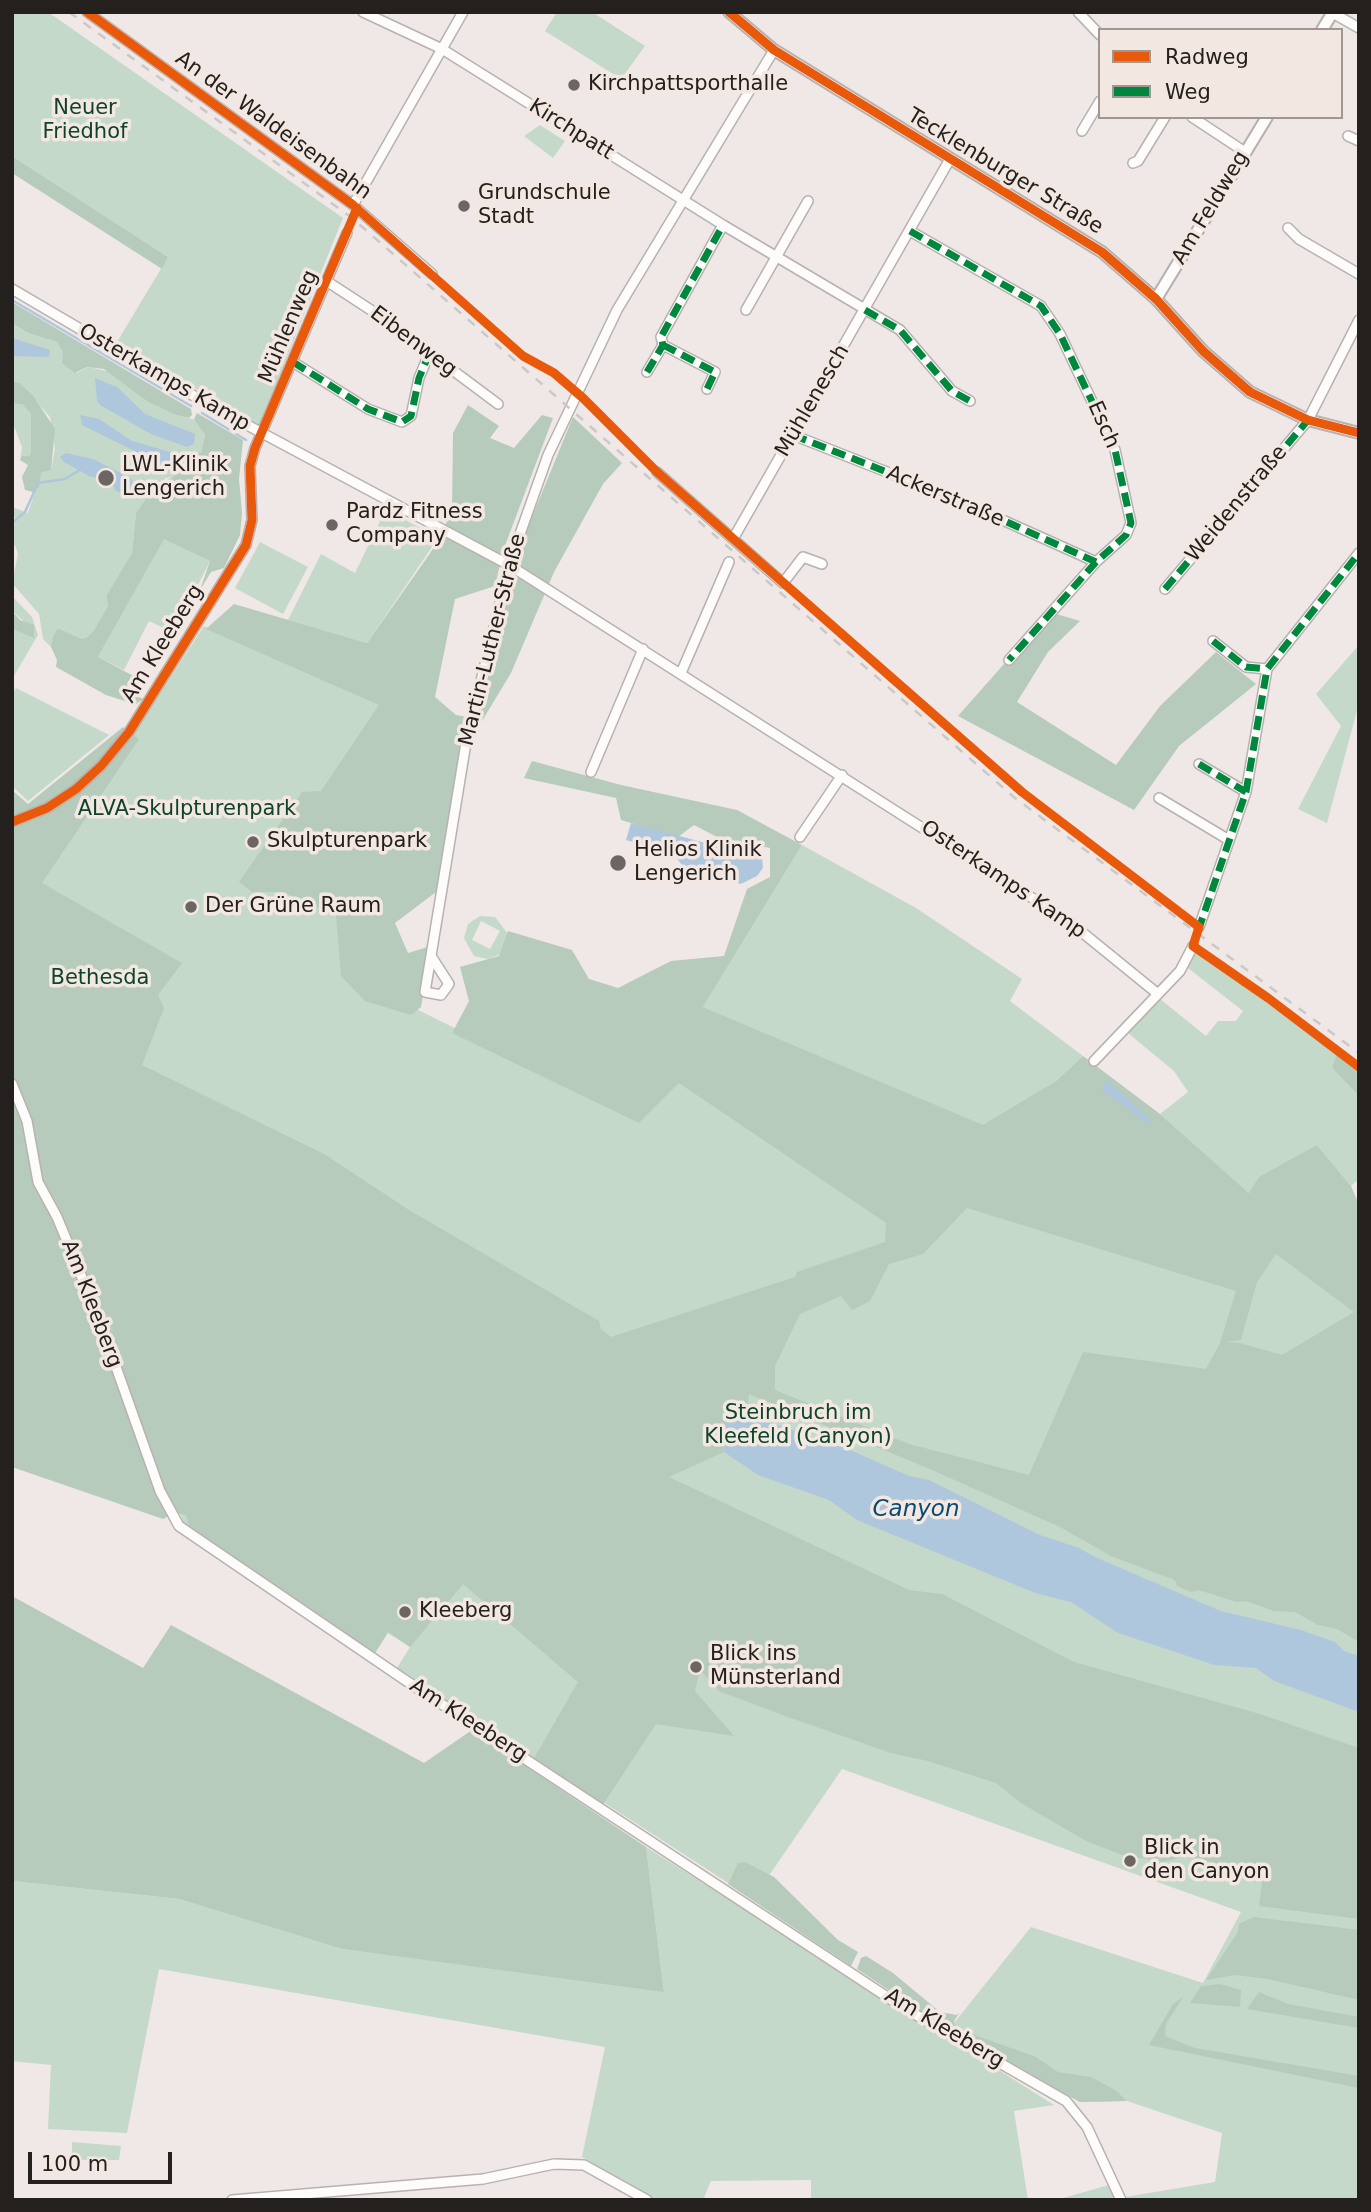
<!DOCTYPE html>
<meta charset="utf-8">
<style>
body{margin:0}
#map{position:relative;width:1371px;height:2212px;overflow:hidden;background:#efe8e6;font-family:"DejaVu Sans",sans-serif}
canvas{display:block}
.frame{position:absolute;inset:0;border:14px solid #24201e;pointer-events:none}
.legend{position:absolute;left:1098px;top:28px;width:245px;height:91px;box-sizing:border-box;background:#f3e7e2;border:2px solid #a09794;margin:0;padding:9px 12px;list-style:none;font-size:21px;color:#24201e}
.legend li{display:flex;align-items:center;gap:14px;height:35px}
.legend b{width:35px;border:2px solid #a09794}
.scale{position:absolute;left:28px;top:2152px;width:144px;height:32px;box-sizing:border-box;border:4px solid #24201e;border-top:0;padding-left:9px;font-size:21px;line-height:24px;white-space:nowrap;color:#24201e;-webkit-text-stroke:5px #f3e7e2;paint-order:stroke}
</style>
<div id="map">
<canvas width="1371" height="2212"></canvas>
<div class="frame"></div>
<ul class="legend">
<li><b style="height:9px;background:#e8590c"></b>Radweg</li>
<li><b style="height:9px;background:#00873e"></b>Weg</li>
</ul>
<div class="scale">100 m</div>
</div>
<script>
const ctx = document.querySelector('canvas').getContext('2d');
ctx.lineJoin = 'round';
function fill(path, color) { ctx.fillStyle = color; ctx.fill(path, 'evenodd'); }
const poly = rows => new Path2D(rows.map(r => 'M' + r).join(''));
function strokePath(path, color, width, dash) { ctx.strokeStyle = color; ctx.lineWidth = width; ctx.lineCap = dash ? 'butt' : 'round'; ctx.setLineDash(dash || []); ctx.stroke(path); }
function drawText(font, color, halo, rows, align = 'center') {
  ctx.font = font + ' "DejaVu Sans",sans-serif'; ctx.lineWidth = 7; ctx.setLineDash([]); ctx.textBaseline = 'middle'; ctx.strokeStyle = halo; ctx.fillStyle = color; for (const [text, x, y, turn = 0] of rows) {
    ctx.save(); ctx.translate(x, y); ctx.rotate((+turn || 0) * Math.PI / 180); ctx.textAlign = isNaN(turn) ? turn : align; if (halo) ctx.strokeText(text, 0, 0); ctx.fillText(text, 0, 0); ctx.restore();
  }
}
fill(poly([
 [12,12,48,12,343,218,259,426,117,342,168,257,12,156],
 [557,12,592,12,645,46,621,79,545,31],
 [540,125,565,141,553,158,524,136],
 [12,323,28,333,57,342,64,352,62,360,77,373,88,367,112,372,148,402,176,415,196,420,205,435,201,452,188,459,173,477,166,478,136,513,132,553,106,596,108,606,94,630,88,638,82,639,58,628,51,647,43,639,39,614,12,583,18,554,15,545,12,546,15,519,12,507,28,513,41,473,51,470,55,449,50,417,20,383,12,381],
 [12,403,23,405,31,414,31,455,22,456,20,460,22,447,12,421],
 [386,509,438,538,367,643,288,620,321,554,355,573],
 [164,538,210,561,174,633,149,621,124,670,98,657],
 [260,542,308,567,283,614,235,588],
 [12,596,32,617,38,635,12,679,12,629,34,637,28,625,12,611],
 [204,626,383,703,388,921,396,999,638,1119,702,1009,997,1134,1077,1082,1359,1300,1359,2200,1126,2200,1125,2197,1215,2182,1222,2133,1127,2101,1080,2102,950,2028,1031,1927,1203,1983,1241,1912,842,1769,753,1899,535,1758,533,1760,397,1668,410,1647,388,1633,375,1653,185,1526,12,1089,12,826,132,736],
 [1359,645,1359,703,1327,823,1298,809,1341,726,1316,694],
 [16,688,109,735,28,801,12,786,12,695],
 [802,845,916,908,1022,979,1010,1001,1083,1056,1056,1081,984,1126,703,1007],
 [480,916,495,917,508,934,501,954,488,959,474,956,464,938,468,924],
 [481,921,500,931,490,949,472,940],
 [1196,952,1337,1053,1332,1068,1359,1096,1359,1179,1351,1186,1317,1145,1250,1194,1160,1114,1188,1092,1174,1071,1128,1033,1160,999,1206,1036,1218,1021,1236,1021,1243,1011,1188,968],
 [646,1847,1054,2105,1014,2111,1028,2200,811,2200,811,2180,711,2181,703,2200,656,2200,582,2157,605,2047,159,1969,127,2133,48,2129,51,2065,12,2061,12,1881,179,1899,342,1949,664,1991],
 [72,2142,121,2146,119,2160,72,2160],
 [1109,2185,1115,2200,1056,2200]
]), '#c4d9c9');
fill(poly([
 [12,156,168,257,162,269,12,173],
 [12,302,191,409,192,415,189,418,176,415,148,402,104,369,87,367,75,373,62,363,63,352,57,342,28,333,12,323],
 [12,381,20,383,34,397,55,429,51,470,41,473,39,487,33,492,25,490,22,477,28,465,20,460,22,456,31,455,31,414,23,405,12,403],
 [468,405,499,426,490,438,514,448,542,415,553,418,503,551,495,586,455,599,435,697,456,715,467,717,441,867,436,892,395,923,408,953,431,946,421,1007,411,1015,365,1001,341,976,336,915,282,892,252,892,239,882,302,792,321,791,379,705,206,629,234,604,367,643,431,552,452,512,453,433],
 [197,413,243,440,239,479,242,513,240,535,224,568,211,572,200,590,210,561,164,539,98,657,143,681,136,695,143,699,136,704,131,703,106,695,56,667,57,660,51,647,53,637,58,628,82,639,88,637,94,630,108,606,106,596,132,553,136,513,157,484,173,477,188,459,201,452,205,435,194,419],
 [573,417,622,463,603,484,554,572,511,673,476,731,514,561],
 [12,611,20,620,34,625,34,638,12,629],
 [1050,612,1080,621,1048,652,1017,702,1116,765,1160,706,1216,652,1256,684,1179,746,1134,810,958,716],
 [123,727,139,739,42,883,182,963,158,995,164,1008,142,1065,324,1154,409,1210,599,1321,601,1329,611,1337,795,1277,797,1272,885,1242,886,1223,679,1083,639,1123,452,1033,469,1001,460,967,499,956,508,931,572,950,589,979,618,988,671,961,724,956,747,889,770,877,770,848,719,838,694,825,678,837,621,820,616,798,524,778,532,761,621,785,737,810,802,845,703,1007,983,1125,1056,1081,1083,1056,1160,1114,1249,1193,1259,1177,1317,1145,1351,1186,1359,1205,1359,1642,1337,1629,1318,1625,1295,1612,1274,1611,1246,1601,1236,1602,1199,1590,1191,1592,1177,1586,1175,1580,1111,1556,1060,1527,932,1470,749,1394,748,1401,726,1424,724,1452,669,1477,909,1590,942,1594,1074,1662,1260,1714,1359,1748,1359,1919,1259,1906,1263,1875,1187,1856,1163,1862,1122,1855,1086,1841,1021,1803,996,1783,928,1761,891,1753,791,1718,719,1691,700,1670,695,1691,734,1736,656,1724,602,1806,533,1760,578,1682,463,1584,410,1647,388,1632,375,1653,190,1529,186,1515,175,1513,163,1519,12,1467,12,790,28,804],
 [967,1208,1236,1291,1220,1343,1206,1369,1083,1352,1029,1475,909,1444,775,1390,775,1366,800,1314,841,1296,852,1310,870,1301,889,1264,923,1254],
 [1276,1254,1354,1312,1282,1355,1240,1343,1226,1342,1241,1340,1257,1282],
 [1337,1053,1359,1068,1359,1096,1332,1068],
 [12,1596,143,1668,171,1625,424,1763,472,1730,646,1847,664,1992,342,1949,179,1899,12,1881],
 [745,1862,774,1877,838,1940,858,1952,851,1966,728,1884,738,1863],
 [1254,1917,1359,1930,1359,2000,1268,1979,1235,1975,1206,1980,1238,1932,1239,1924],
 [866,1956,893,1973,940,2012,957,2015,960,2012,954,2021,955,2028,1036,2057,1058,2072,1091,2077,1115,2090,1127,2101,1080,2102,946,2028,857,1969,861,1958],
 [1220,1984,1241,1990,1240,2007,1190,2003,1201,1986],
 [1259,1992,1288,2004,1359,2017,1359,2028,1247,2009],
 [1183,1997,1166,2024,1165,2036,1195,2048,1359,2076,1359,2088,1149,2045,1173,2004]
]), '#b6cbbb');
fill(poly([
 [12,338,50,350,49,357,12,356],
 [95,378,117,387,145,414,195,434,194,444,187,447,151,434,100,405,97,401],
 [80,415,99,419,132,441,170,452,176,456,174,464,163,465,82,425],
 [66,453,93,459,131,478,133,484,122,493,116,491,111,482,89,476,64,462,60,457],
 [631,823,728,849,736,845,755,848,762,856,763,868,757,876,741,884,718,877,727,869,716,867,705,873,684,868,674,854,626,840],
 [1107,1080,1151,1120,1148,1124,1102,1090],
 [748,1401,750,1411,757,1418,848,1449,909,1476,929,1480,1040,1535,1079,1548,1095,1557,1221,1611,1301,1630,1335,1642,1344,1651,1359,1656,1359,1712,1274,1681,1256,1668,1214,1665,1118,1633,1071,1602,1035,1593,857,1520,829,1500,758,1475,724,1452,726,1424]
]), '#afc7dd');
strokePath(poly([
 [12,300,191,406],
 [202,413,246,440],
 [12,523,25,512,38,483,65,479,81,469]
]), '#afc7dd', 2.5);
const minor = poly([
 [87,12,353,205,432,274],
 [363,12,442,49,723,225,900,330,952,391,970,401],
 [1078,12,1100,35],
 [1331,12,1359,28],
 [1192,117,1245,152],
 [1082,131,1100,101],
 [1348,136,1359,141],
 [1133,163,1138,161,1165,117],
 [353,205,463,12],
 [1288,228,1299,239,1359,274],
 [910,231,1041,306,1060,334,1115,450,1131,523,1126,535,1096,562,1009,660],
 [328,282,380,316,498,404],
 [12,289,206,403,509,565,1067,920,1158,994],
 [746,310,808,201],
 [663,345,715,372,707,389],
 [293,362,368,409,402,422,411,416,419,378,429,354],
 [647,372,663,345,661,337,723,225],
 [793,435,958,500,1096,562],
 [657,472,783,583,803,557,822,564],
 [733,539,950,159],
 [1165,589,1308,420,1359,320],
 [1213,641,1246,667,1267,669],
 [681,673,729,562],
 [1199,764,1246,792],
 [591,772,643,649],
 [1159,798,1229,840],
 [12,822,47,808,76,789,101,766,129,732,246,545,252,520,250,466,255,448,347,233],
 [800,837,842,775],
 [1199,927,1246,792,1267,669,1359,553],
 [431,956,449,984,441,995,425,992,466,743,509,565,548,455,617,310,774,50],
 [1094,1061,1180,971,1193,946],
 [12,1084,27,1121,38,1182,57,1217,99,1319,160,1491,179,1526,405,1680,904,2008,1066,2101,1087,2127,1121,2200],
 [232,2200,483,2179,554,2164,584,2165,647,2200]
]);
const tertiary = poly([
 [729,12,774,50,1102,252,1156,299,1203,351,1250,392,1308,420,1359,433],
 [1322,30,1333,12],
 [1156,299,1267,117]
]);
strokePath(minor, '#b7b2b0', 12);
strokePath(tertiary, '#b7b2b0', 14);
strokePath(minor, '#fdfcfb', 9);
strokePath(tertiary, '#fdfcfb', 10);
strokePath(poly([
 [69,12,352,218,1015,798,1359,1053]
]), '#cac9c7', 2.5, [9, 9]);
strokePath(poly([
 [910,231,1041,306,1060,334,1115,450,1131,523,1126,535,1096,562,1009,660],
 [865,310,900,330,952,391,970,401],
 [663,345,715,372,707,389],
 [293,362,368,409,402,422,411,416,419,378,429,354],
 [647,372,663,345,661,337,723,225],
 [793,435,958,500,1096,562],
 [1165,589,1308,420],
 [1213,641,1246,667,1267,669],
 [1199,764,1246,792],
 [1198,931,1246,792,1267,669,1359,553]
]), '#00873e', 7, [14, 7]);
strokePath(poly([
 [87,12,353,205,523,356,554,373,583,398,657,472,1022,792,1199,927,1193,946,1268,998,1359,1067],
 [729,12,774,50,1102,252,1156,299,1203,351,1250,392,1308,420,1359,433],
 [12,822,47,808,76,789,101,766,129,732,246,545,252,520,250,466,255,448,357,208]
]), '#e8590c', 9);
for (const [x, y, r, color] of [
 [574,85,7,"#6b6664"],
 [464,206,7,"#6b6664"],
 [106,478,9,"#6b6664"],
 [332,525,7,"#6b6664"],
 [253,842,7,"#6b6664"],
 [618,863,9,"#6b6664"],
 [191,907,7,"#6b6664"],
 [405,1612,7,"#6b6664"],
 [696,1667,7,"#6b6664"],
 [1130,1861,7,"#6b6664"]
]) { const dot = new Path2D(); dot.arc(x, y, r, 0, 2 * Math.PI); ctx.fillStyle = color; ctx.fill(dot); strokePath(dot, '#f3e7e2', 2.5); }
drawText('21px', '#24201e', '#f3e7e2', [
 ["Kirchpattsporthalle",588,85],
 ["Grundschule",478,194],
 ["Stadt",478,218],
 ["LWL-Klinik",122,466],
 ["Lengerich",122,490],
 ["Pardz Fitness",346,513],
 ["Company",346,537],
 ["Skulpturenpark",267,842],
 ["Helios Klinik",634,851],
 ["Lengerich",634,875],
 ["Der Grüne Raum",205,907],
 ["Kleeberg",419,1612],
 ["Blick ins",710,1655],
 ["Münsterland",710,1679],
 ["Blick in",1144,1849],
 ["den Canyon",1144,1873]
], 'left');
drawText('21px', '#0d4429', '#f3e7e2', [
 ["Neuer",85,109],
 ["Friedhof",85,133],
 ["ALVA-Skulpturenpark",187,810],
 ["Bethesda",100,979],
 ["Steinbruch im",798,1414],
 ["Kleefeld (Canyon)",798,1438]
]);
drawText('21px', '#24201e', '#f3e7e2', [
 ["An der Waldeisenbahn",273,126,36],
 ["Kirchpatt",571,130,32],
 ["Tecklenburger Straße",1005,172,31],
 ["Am Feldweg",1211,208,-59],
 ["Mühlenweg",289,327,-67],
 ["Eibenweg",413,342,37],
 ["Osterkamps Kamp",164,378,30],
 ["Mühlenesch",813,401,-60],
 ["Esch",1103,425,66],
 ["Ackerstraße",945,497,23],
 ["Weidenstraße",1237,504,-50],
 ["Martin-Luther-Straße",493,640,-76],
 ["Am Kleeberg",163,644,-58],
 ["Osterkamps Kamp",1003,880,34],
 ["Am Kleeberg",91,1304,69],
 ["Am Kleeberg",468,1721,33],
 ["Am Kleeberg",944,2029,31]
]);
drawText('italic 23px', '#074a73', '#f3e7e2', [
 ["Canyon",916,1510]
]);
</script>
